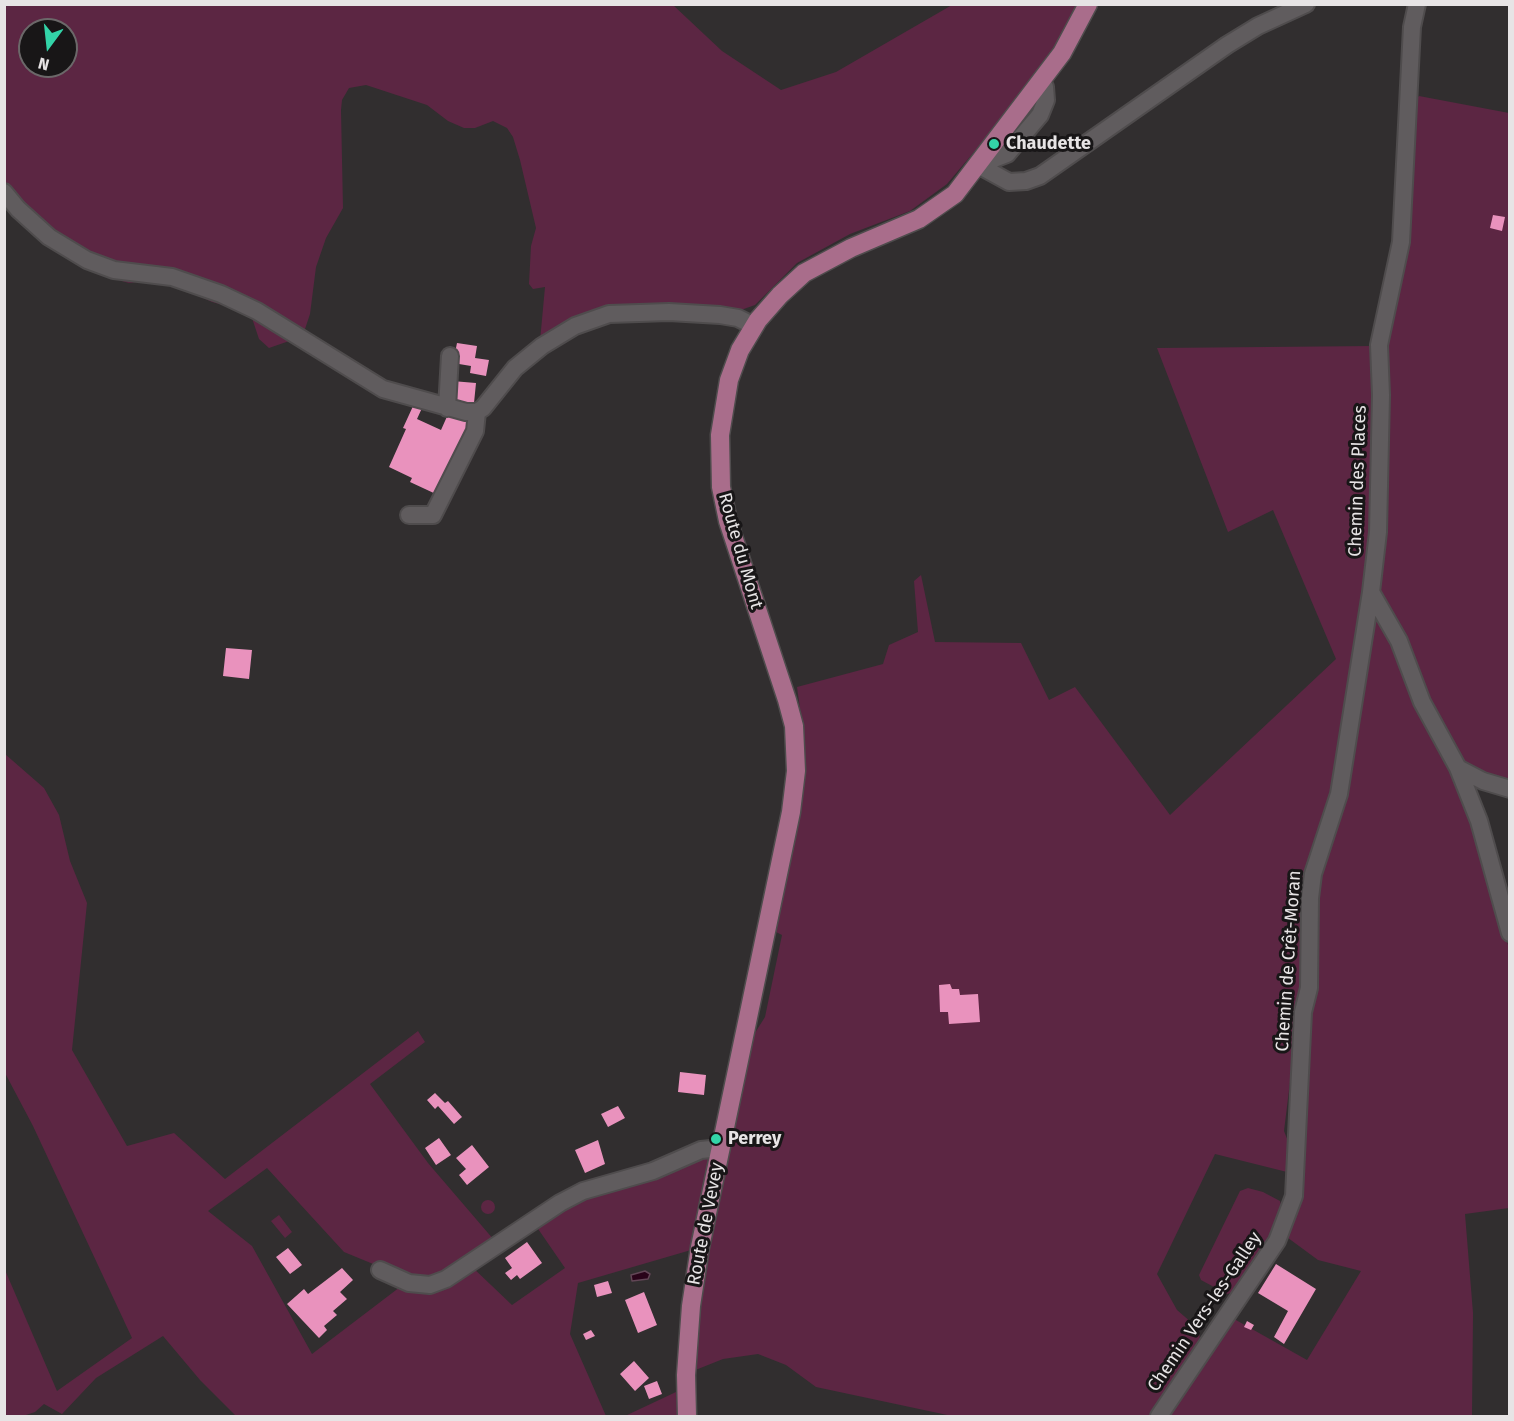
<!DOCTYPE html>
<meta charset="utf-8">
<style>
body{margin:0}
#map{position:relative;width:1514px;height:1421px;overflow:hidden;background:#312e2f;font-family:"Fira Sans",sans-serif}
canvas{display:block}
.frame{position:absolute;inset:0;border:6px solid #e7e4e5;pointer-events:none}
.north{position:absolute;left:18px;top:18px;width:60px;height:60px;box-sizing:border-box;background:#181617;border:2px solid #6b6869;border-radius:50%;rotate:195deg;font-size:16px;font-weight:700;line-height:24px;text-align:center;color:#e7e4e5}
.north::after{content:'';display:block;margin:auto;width:21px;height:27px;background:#33d4a8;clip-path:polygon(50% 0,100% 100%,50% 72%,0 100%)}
</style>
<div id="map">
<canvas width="1514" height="1421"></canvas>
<div class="frame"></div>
<div class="north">N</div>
</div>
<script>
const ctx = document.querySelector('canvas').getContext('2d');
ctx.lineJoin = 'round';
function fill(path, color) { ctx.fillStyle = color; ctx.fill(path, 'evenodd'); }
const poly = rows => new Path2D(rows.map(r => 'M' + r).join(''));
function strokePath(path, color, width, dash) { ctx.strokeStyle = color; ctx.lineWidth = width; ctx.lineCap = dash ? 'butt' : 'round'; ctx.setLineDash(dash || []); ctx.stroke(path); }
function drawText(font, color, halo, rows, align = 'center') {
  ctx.font = font + ' "Fira Sans",sans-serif'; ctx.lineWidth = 6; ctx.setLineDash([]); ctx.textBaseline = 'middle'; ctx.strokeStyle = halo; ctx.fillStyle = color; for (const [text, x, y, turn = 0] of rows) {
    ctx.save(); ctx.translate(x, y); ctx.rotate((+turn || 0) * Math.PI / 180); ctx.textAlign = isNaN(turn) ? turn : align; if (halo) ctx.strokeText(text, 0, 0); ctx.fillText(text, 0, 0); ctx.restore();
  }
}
fill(poly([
 [4,5,673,5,722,51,781,90,836,72,952,5,1083,5,1077,19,1000,121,947,184,910,211,850,234,797,263,755,305,741,310,613,310,540,341,545,287,533,289,529,284,531,246,536,228,520,160,513,137,507,128,493,121,475,128,464,128,448,121,427,105,366,85,349,88,342,100,341,110,343,208,326,238,316,267,310,314,305,329,292,340,269,348,259,339,252,318,238,309,212,302,171,282,150,280,129,283,108,277,59,239,4,185],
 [30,30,66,30,66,66,30,66],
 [1419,96,1509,113,1509,786,1468,770,1456,754,1377,592,1384,345,1414,101],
 [1375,346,1372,531,1360,629,1333,791,1303,875,1300,1001,1284,1131,1291,1149,1287,1172,1215,1154,1157,1274,1177,1310,1199,1329,1200,1342,1154,1416,952,1416,816,1387,786,1365,758,1354,723,1359,693,1371,699,1299,733,1132,753,1036,765,1017,782,935,776,932,801,793,805,745,797,687,883,664,889,645,918,632,914,581,921,575,935,642,1021,643,1049,700,1075,687,1170,815,1336,659,1273,510,1228,532,1157,348],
 [1373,607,1456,775,1479,834,1509,949,1509,1208,1465,1214,1473,1313,1472,1416,1167,1416,1227,1315,1307,1360,1361,1271,1318,1260,1284,1235,1303,1196,1306,1031,1313,912],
 [5,754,44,788,59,815,70,861,87,903,72,1050,127,1146,174,1133,225,1179,418,1031,425,1042,370,1084,428,1163,494,1240,441,1276,424,1282,412,1280,344,1252,267,1168,208,1211,252,1246,312,1354,400,1287,421,1290,436,1288,470,1265,512,1305,565,1268,534,1223,574,1199,626,1183,692,1158,707,1156,709,1162,691,1250,578,1283,570,1334,606,1416,236,1416,200,1380,163,1336,96,1378,62,1414,44,1404,35,1412,23,1416,5,1416,5,1270,57,1391,132,1338,33,1126,5,1073],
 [1248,1188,1263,1192,1280,1201,1282,1210,1259,1257,1236,1292,1227,1294,1201,1280,1199,1275,1240,1191],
 '481 1207a7 7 0 1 1 14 0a7 7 0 1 1-14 0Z',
 [279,1215,292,1232,285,1238,271,1221],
 [676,1392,679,1416,625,1416]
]), '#5c2643');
const water = poly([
 [645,1271,650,1274,648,1279,632,1281,631,1275,645,1271]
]);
fill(water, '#290319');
strokePath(water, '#624656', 1.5);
fill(poly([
 [1032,136,1035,138,1028,147,1025,145],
 [1493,215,1505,217,1502,231,1490,228],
 [457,343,477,346,475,358,489,360,486,376,470,373,471,366,453,363],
 [452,381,476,383,474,403,450,401],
 [414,404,422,408,417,419,441,430,449,412,471,422,438,495,410,482,412,478,389,467,406,429,403,428],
 [226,648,252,650,249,679,223,676],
 [950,984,952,989,959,989,960,995,978,994,980,1022,949,1024,948,1012,940,1012,939,985],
 [680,1072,706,1075,704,1095,678,1092],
 [435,1093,445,1103,448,1101,462,1117,454,1124,438,1106,435,1109,427,1100],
 [618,1106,625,1118,608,1127,601,1114],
 [439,1138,451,1155,436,1165,425,1148],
 [598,1140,605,1164,585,1173,575,1150],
 [472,1145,489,1167,467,1185,459,1175,466,1169,456,1158],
 [527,1242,542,1263,520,1279,517,1275,511,1280,505,1273,512,1268,505,1258],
 [288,1248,302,1265,290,1274,276,1257],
 [1276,1264,1316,1289,1284,1344,1274,1337,1288,1311,1258,1293],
 [342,1268,353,1280,340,1292,347,1299,333,1311,337,1315,324,1326,327,1330,319,1338,287,1304,304,1289,308,1294],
 [608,1281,612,1293,597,1297,594,1285],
 [644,1292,657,1325,638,1333,625,1300],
 [1247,1321,1254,1325,1251,1330,1244,1327],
 [591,1330,595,1336,586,1340,583,1334],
 [634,1361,649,1378,635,1391,620,1374],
 [657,1381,662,1394,649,1399,644,1386]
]), '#e992bd');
const minor = poly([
 [1417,4,1412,27,1401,242,1379,345,1381,395,1378,532,1371,592,1399,641,1422,702,1458,768,1479,821,1510,933],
 [978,165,1009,182,1026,181,1040,176,1227,45,1258,26,1306,4],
 [978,165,1007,154,1040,115,1046,100,1045,87,1041,81],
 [4,192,18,209,49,237,87,260,114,270,172,277,221,294,257,311,383,389,466,412,477,412,483,408,515,368,542,346,575,326,609,314,669,312,720,315,738,318,754,326],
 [447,408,450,356],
 [409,515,433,515,475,431,477,412],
 [1458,768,1483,781,1510,789],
 [380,1270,409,1283,430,1285,446,1279,560,1203,583,1191,653,1171,701,1150,721,1148],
 [1159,1416,1277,1241,1294,1196,1303,1012,1309,988,1310,898,1313,874,1339,794,1371,592]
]);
const major = poly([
 [687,1416,686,1375,691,1306,700,1247,791,812,796,771,794,726,787,700,728,521,721,487,720,435,729,380,740,350,758,320,780,295,804,273,851,248,919,219,955,194,1062,53,1088,4]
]);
strokePath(minor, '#4f4c4d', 20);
strokePath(major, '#4f4c4d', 21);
strokePath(minor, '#605c5e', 16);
strokePath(major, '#a96d8b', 18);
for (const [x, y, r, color] of [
 [994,144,6,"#33d4a8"],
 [716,1139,6,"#33d4a8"]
]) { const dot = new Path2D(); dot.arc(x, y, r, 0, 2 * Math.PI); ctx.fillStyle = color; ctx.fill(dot); strokePath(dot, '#181617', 2); }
drawText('bold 18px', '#e7e4e5', '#181617', [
 ["Chaudette",1006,144],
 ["Perrey",728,1139]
], 'left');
drawText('18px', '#e7e4e5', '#181617', [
 ["Chemin des Places",1358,481,-88],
 ["Route du Mont",740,551,74],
 ["Chemin de Crêt-Moran",1289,961,-86],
 ["Route de Vevey",706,1224,-79],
 ["Chemin Vers-les-Galley",1205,1312,-56]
]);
</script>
